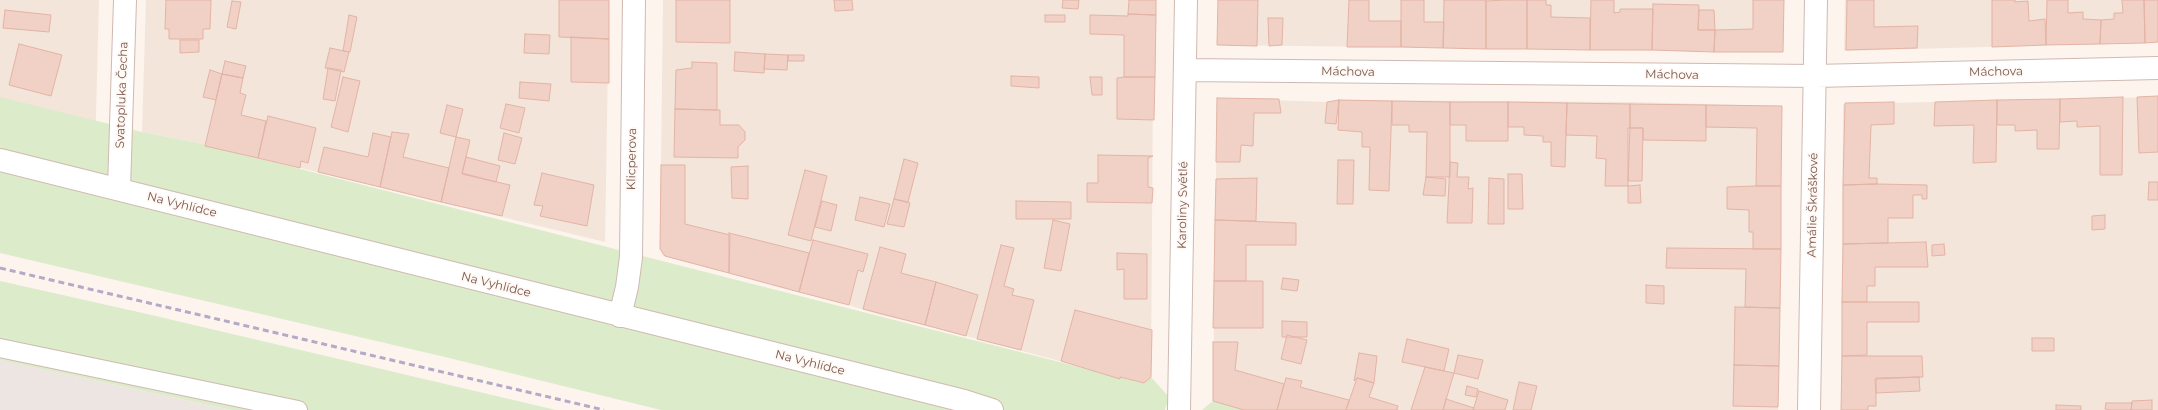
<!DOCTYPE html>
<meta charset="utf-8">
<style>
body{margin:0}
canvas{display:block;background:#fcf4ed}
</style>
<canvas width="2158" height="410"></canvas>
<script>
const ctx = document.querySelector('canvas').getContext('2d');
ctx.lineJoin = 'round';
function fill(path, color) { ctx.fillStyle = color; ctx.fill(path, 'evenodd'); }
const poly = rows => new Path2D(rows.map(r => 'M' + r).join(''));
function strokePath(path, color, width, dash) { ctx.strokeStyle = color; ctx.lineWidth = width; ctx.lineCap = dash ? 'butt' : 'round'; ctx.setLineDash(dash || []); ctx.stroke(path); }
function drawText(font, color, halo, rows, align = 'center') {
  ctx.font = font + ' Montserrat,sans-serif'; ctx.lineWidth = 3.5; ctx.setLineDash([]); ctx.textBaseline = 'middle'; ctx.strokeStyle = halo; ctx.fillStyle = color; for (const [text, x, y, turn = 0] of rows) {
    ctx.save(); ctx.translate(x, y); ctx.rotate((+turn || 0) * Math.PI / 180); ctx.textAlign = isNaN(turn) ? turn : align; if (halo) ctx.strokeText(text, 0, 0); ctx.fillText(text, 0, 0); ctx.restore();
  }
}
fill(poly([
 [0,0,99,0,94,191,0,164],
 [146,0,609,0,605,242,198,143,142,132],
 [663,0,1156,0,1153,78,1151,377,1142,383,925,325,880,315,849,305,663,256,660,249],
 [1218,0,1784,0,1783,52,1217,45],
 [1845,0,2158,0,2158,42,1844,51],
 [2158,97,2158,410,1841,410,1843,104],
 [1217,98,1327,102,1339,100,1628,102,1782,106,1778,249,1780,308,1778,410,1244,410,1213,401]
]), '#f4e5db');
fill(poly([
 [0,360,231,410,0,410]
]), '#ede5e1');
fill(poly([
 [0,97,142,132,198,143,1142,383,1151,377,1169,397,1165,410,661,410,445,357,0,253],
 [0,281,147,314,556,410,232,410,0,360],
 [1213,401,1244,410,1202,410]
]), '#dcebca');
const building = poly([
 [166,0,211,0,210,29,203,29,203,39,169,39,169,29,165,29,166,0],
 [559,0,609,0,609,39,559,37,559,0],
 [676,0,730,0,730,43,676,42,676,0],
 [834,0,852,0,853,10,835,11,834,0],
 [1063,0,1079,0,1078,9,1062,8,1063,0],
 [1129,0,1156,0,1156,15,1128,14,1129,0],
 [1218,0,1258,0,1257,46,1217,45,1218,0],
 [1349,0,1369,0,1369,21,1401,21,1401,47,1347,47,1349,0],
 [1401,0,1424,0,1424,22,1444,22,1443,48,1401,47,1401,0],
 [1444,0,1486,0,1486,49,1443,48,1444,0],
 [1506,0,1527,0,1527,49,1486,49,1486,1,1506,0],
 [1527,0,1546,0,1546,5,1551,5,1551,17,1590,18,1590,50,1527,49,1527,0],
 [1591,0,1614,0,1614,13,1620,12,1620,9,1653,9,1652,50,1590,50,1591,0],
 [1753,0,1784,0,1783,52,1714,52,1715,30,1753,29,1753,0],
 [1847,0,1874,0,1874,27,1918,26,1917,48,1846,50,1847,0],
 [1992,0,2015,0,2015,2,2028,1,2029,21,2045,19,2046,45,1992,47,1992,0],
 [2047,0,2068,0,2068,13,2083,12,2083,19,2101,20,2100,44,2046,45,2047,0],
 [2122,0,2144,0,2145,43,2100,44,2101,20,2114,19,2114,13,2123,13,2122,0],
 [2144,0,2158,0,2158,42,2145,43,2144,0],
 [232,1,241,2,236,29,227,27,232,1],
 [1653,4,1699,5,1698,30,1715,30,1714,52,1652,50,1653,4],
 [5,10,51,15,49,32,3,28,5,10],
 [1699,10,1714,10,1715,30,1698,30,1699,10],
 [1128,14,1156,15,1155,77,1124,77,1124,35,1090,34,1090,15,1128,16,1128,14],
 [349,15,357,17,350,52,343,51,349,15],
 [1045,15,1065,15,1065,22,1045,22,1045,15],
 [1268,18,1283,18,1282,45,1269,46,1268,18],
 [525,34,550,35,549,54,524,53,525,34],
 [571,37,609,39,609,83,571,82,571,37],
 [180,40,199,40,199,52,180,53,180,40],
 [19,44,62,55,51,96,9,85,19,44],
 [330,48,349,52,344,72,325,68,330,48],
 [735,52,765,54,764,73,734,71,735,52],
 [765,54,788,55,787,70,764,69,765,54],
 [788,55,804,55,804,61,788,61,788,55],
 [225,61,246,66,243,78,222,74,225,61],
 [692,62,717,63,717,110,675,109,676,70,692,68,692,62],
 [328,68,341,70,335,101,323,99,328,68],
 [210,70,222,74,216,100,203,97,210,70],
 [222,74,243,78,240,93,246,95,241,115,266,121,258,158,205,146,222,74],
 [1011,76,1039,77,1039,88,1011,86,1011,76],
 [343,77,360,81,348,132,331,127,343,77],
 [1090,77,1102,77,1102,95,1092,95,1090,77],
 [1124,77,1155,77,1154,120,1117,119,1117,78,1124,77],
 [520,82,551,84,549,101,519,98,520,82],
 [2158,96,2158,152,2139,153,2137,97,2158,96],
 [2123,97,2122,175,2100,175,2100,126,2077,127,2077,121,2060,122,2060,99,2123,97],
 [1217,98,1279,99,1281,113,1254,113,1253,146,1241,145,1240,162,1216,162,1217,98],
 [2060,99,2059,149,2037,149,2037,130,2015,131,2015,125,1997,125,1997,100,2060,99],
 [1339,100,1336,124,1325,123,1327,102,1339,100],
 [1339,100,1392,101,1389,191,1369,190,1370,147,1362,147,1362,132,1338,130,1339,100],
 [1997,100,1996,162,1973,163,1974,125,1934,126,1935,102,1997,100],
 [1392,101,1450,102,1450,177,1426,177,1427,132,1409,132,1409,125,1392,125,1392,101],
 [1450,102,1508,102,1508,141,1466,141,1466,125,1450,125,1450,102],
 [1508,102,1567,103,1565,167,1551,166,1551,142,1543,142,1543,136,1524,135,1524,127,1508,127,1508,102],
 [1894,102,1894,124,1871,125,1869,178,1877,178,1877,184,1843,185,1845,103,1894,102],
 [1567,103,1630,104,1630,128,1628,128,1628,186,1605,186,1606,159,1596,158,1597,136,1566,135,1567,103],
 [506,104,525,108,519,133,500,128,506,104],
 [1630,104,1706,105,1706,141,1643,140,1643,128,1630,128,1630,104],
 [447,105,463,109,456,137,440,133,447,105],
 [1706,105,1782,106,1781,186,1756,186,1757,128,1706,127,1706,105],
 [675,109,720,110,720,125,739,125,745,132,745,140,738,147,738,158,674,157,675,109],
 [268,116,316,128,308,163,301,161,300,168,258,158,268,116],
 [1630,128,1643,128,1642,181,1628,181,1630,128],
 [392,132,409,134,403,157,449,168,441,202,380,187,392,132],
 [373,133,391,137,380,187,318,172,324,147,368,157,373,133],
 [504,133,522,138,515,164,498,160,504,133],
 [456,137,470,140,462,174,510,185,502,216,441,202,456,137],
 [1098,155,1153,156,1148,158,1148,187,1153,188,1152,203,1087,202,1087,183,1098,183,1098,155],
 [466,157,500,166,496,182,462,173,466,157],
 [904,159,918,163,908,202,894,199,904,159],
 [1338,160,1354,160,1353,204,1337,204,1338,160],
 [1450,162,1458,163,1457,177,1469,177,1468,189,1473,188,1472,223,1447,223,1450,162],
 [661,165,685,165,685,224,730,235,729,273,665,256,660,249,661,165],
 [748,166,748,199,732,198,731,167,748,166],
 [805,170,827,176,811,241,788,235,805,170],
 [542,173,594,185,587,226,540,216,543,206,534,205,542,173],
 [1508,174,1522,174,1523,209,1508,209,1508,174],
 [1426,177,1446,179,1445,196,1423,195,1426,177],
 [1257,178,1256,221,1215,220,1216,179,1257,178],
 [1489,178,1504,179,1504,224,1488,224,1489,178],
 [2149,182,2158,182,2158,200,2148,200,2149,182],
 [1877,184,1927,185,1927,199,1922,199,1922,195,1913,195,1913,218,1888,218,1888,243,1843,244,1843,185,1877,184],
 [1640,185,1641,203,1628,203,1628,186,1640,185],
 [1756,186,1781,186,1781,249,1753,249,1753,232,1749,232,1749,210,1727,209,1727,187,1756,186],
 [860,197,890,204,884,227,855,220,860,197],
 [894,199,910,203,904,227,887,224,894,199],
 [822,201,837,205,831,231,815,227,822,201],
 [1016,201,1071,202,1071,219,1016,219,1016,201],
 [2105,215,2105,229,2092,230,2092,216,2105,215],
 [1053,220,1070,224,1061,271,1044,268,1053,220],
 [1215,220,1296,223,1296,245,1246,245,1246,281,1214,281,1215,220],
 [729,233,809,253,799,292,729,273,729,233],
 [813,240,868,254,863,272,858,270,849,305,799,292,813,240],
 [1926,242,1928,267,1875,267,1875,286,1867,286,1867,302,1842,302,1843,244,1926,242],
 [1944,244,1945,255,1932,256,1932,245,1944,244],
 [1001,245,1014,248,1004,286,1014,289,1012,295,1034,300,1021,350,977,339,1001,245],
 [880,247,906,254,901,273,936,282,925,325,863,309,880,247],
 [1667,248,1781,249,1780,308,1745,307,1746,269,1666,268,1667,248],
 [1117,253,1147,254,1147,299,1124,299,1124,269,1117,270,1117,253],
 [1283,278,1299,280,1297,291,1281,289,1283,278],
 [1214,281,1263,281,1263,328,1213,328,1214,281],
 [936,282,978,295,966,336,925,325,936,282],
 [1646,285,1664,286,1664,304,1646,303,1646,285],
 [1842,302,1919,302,1919,322,1867,322,1867,355,1842,356,1842,302],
 [1735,307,1780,308,1779,366,1734,365,1735,307],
 [1075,310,1152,330,1151,377,1144,383,1120,377,1120,379,1061,361,1075,310],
 [1282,321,1307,322,1307,337,1282,337,1282,321],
 [1287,335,1307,340,1301,364,1281,359,1287,335],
 [2032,338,2054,338,2054,351,2032,351,2032,338],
 [1407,339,1449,349,1444,371,1402,362,1407,339],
 [1213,342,1238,342,1235,370,1284,384,1277,410,1244,410,1213,401,1213,342],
 [1359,353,1377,356,1374,383,1357,378,1354,381,1359,353],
 [1458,355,1483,360,1478,379,1454,373,1458,355],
 [1842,356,1922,356,1923,377,1876,378,1876,406,1868,406,1868,410,1841,410,1842,356],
 [1734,365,1779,366,1778,407,1733,406,1734,365],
 [1425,367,1454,373,1443,410,1411,410,1425,367],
 [1919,377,1920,391,1876,393,1875,379,1919,377],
 [1286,378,1302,381,1300,387,1349,400,1346,410,1277,410,1286,378],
 [1357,378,1374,383,1369,397,1398,406,1397,410,1346,410,1357,378],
 [1519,382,1537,386,1531,410,1513,410,1519,382],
 [1467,386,1478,389,1476,397,1465,395,1467,386],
 [1479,391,1508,400,1505,410,1473,410,1479,391],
 [1446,399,1474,408,1473,410,1443,410,1446,399],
 [2152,400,2152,410,2131,410,2132,401,2152,400],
 [2106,403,2132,403,2131,410,2110,410,2105,409,2106,403],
 [2056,405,2081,406,2081,410,2056,410,2056,405]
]);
fill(building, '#f1d0c5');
strokePath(building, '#e3b4a5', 1);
const service = poly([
 [0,348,298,410]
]);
const minor = poly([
 [1185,70,1815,76,2158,68],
 [0,160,964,401,992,410],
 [119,189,125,0],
 [620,316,627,287,631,257,634,0],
 [1179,410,1186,0],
 [1809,410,1816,0]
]);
strokePath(service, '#cfbab1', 20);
strokePath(minor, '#cfbab1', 24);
strokePath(service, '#fff', 18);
strokePath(minor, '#fff', 22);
strokePath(poly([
 [0,268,604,410]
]), '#b5a9c8', 3, [6, 4]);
drawText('12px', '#78574f', '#fff8f3', [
 ["Máchova",1348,72,1],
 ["Máchova",1996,72,-1],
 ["Máchova",1672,75,1],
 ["Svatopluka Čecha",122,95,-88],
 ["Klicperova",632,159,-89],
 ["Na Vyhlídce",182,205,14],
 ["Karoliny Světlé",1183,205,-89],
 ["Amálie Škráškové",1813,205,-89],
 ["Na Vyhlídce",496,285,14],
 ["Na Vyhlídce",810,363,14]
]);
</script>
